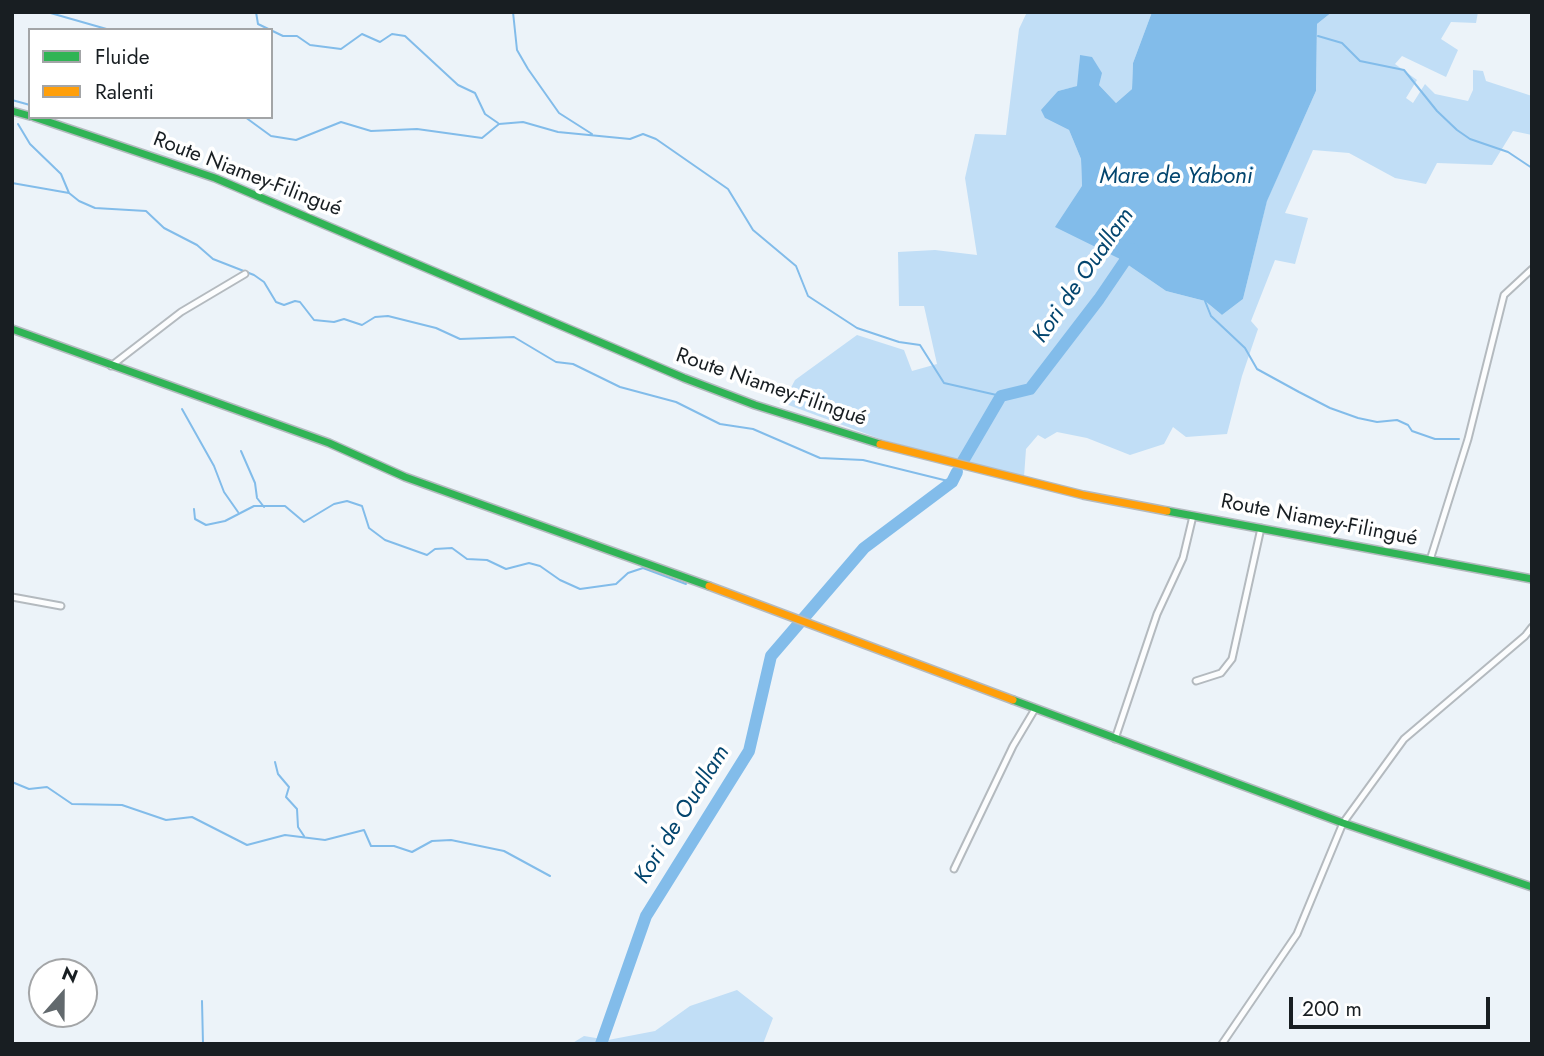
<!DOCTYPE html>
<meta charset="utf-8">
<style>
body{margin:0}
#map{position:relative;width:1544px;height:1056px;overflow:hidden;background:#ecf3f9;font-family:Jost,sans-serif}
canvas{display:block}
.frame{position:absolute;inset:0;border:14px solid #181e22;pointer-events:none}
.legend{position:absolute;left:28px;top:28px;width:245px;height:91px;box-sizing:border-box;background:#fff;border:2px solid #a3a5a7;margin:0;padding:9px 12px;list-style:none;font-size:21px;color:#181e22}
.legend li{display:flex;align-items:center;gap:14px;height:35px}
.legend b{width:35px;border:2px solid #a3a5a7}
.north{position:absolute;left:28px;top:958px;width:70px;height:70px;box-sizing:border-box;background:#fff;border:2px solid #a3a5a7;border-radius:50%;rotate:21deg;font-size:19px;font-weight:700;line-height:28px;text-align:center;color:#181e22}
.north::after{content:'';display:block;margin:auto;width:24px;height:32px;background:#62696d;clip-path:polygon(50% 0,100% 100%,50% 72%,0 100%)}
.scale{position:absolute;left:1289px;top:997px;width:201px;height:32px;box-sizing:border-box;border:4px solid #181e22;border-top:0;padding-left:9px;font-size:21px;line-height:24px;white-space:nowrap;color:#181e22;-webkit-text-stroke:5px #fff;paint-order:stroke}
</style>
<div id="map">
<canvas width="1544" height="1056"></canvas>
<div class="frame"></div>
<ul class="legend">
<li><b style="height:9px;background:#30b455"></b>Fluide</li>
<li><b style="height:9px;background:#ff9f0a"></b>Ralenti</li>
</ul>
<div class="north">N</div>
<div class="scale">200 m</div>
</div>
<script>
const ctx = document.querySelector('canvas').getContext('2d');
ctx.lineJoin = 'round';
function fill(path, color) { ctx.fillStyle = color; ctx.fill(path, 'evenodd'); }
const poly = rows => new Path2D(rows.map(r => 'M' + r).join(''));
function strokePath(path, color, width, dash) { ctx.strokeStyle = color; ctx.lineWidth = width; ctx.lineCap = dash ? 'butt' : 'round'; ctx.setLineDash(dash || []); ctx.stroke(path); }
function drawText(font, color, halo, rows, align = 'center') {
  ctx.font = font + ' Jost,sans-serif'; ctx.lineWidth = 7; ctx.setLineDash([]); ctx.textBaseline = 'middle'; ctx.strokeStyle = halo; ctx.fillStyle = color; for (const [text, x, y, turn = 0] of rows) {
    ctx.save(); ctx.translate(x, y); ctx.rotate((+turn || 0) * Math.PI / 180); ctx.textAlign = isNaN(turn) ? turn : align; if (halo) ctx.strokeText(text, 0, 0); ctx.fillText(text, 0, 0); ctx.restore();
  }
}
fill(poly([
 [1027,12,1152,12,1133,63,1132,89,1116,103,1099,85,1080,55,1078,86,1058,91,1045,118,1069,130,1081,159,1082,186,1118,258,1166,291,1205,301,1222,315,1243,299,1267,200,1316,91,1317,24,1332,12,1478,12,1476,23,1451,22,1441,39,1458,50,1446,77,1402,56,1395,64,1417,80,1406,98,1413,103,1425,84,1435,94,1468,101,1473,90,1473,70,1483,71,1486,81,1532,96,1532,135,1513,131,1492,165,1437,163,1426,184,1395,178,1349,153,1313,150,1285,213,1308,218,1295,264,1275,260,1251,321,1258,329,1242,376,1227,434,1186,437,1173,427,1164,444,1130,455,1087,438,1057,432,1045,439,1038,435,1026,449,1024,477,883,440,783,403,795,380,857,335,904,350,912,371,937,364,924,306,899,306,898,252,935,250,977,255,965,178,975,134,1006,135,1019,29],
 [737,990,773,1018,763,1044,571,1044,584,1036,608,1040,655,1031,690,1006]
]), '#c1def6');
fill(poly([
 [1152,12,1332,12,1317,24,1316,91,1267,201,1243,299,1222,315,1205,301,1166,291,1118,258,1055,227,1082,186,1081,159,1069,130,1045,118,1041,110,1058,91,1077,86,1080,55,1092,57,1102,73,1099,85,1116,103,1132,89,1133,63]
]), '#82bcea');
strokePath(poly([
 [47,12,110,30],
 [256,12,258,24,283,36,297,36,310,45,341,49,362,34,380,42,392,34,405,36,458,85,475,93,485,114,498,123],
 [513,12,517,50,528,69,559,113,592,134],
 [1318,36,1342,43,1360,61,1404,70,1437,111,1457,130,1470,139,1508,152,1532,168],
 [12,100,30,105],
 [245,117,271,136,296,140,341,122,371,131,417,129,482,138,499,124,523,122,558,132,630,139,643,134,656,139,728,189,753,230,796,266,808,296,857,328,899,342,920,345,944,383,1001,396],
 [18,124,30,144,61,174,69,193,79,201,95,208,146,211,164,228,197,245,213,259,254,275,264,282,276,302,284,305,295,301,300,302,314,320,334,322,344,319,362,325,375,317,388,316,436,328,460,339,514,337,556,362,573,364,620,387,676,402,720,424,753,429,820,458,863,460,952,482],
 [12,183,69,193],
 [1205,301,1211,316,1245,348,1257,369,1299,392,1330,408,1358,418,1377,422,1397,420,1408,425,1412,431,1435,439,1459,439],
 [182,409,214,466,224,492,238,512],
 [241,451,255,483,257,498,264,507],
 [194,509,195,519,206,525,225,521,254,506,285,506,304,522,334,504,347,501,362,506,369,528,385,540,427,555,435,549,452,548,467,559,487,560,506,569,529,563,540,566,560,580,580,589,616,584,628,573,643,568,686,584],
 [275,762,278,774,289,787,286,797,297,809,298,827,304,836],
 [12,782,29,789,47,787,72,804,122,805,166,820,192,817,247,845,285,835,325,840,364,830,371,846,394,846,412,852,432,841,451,840,504,851,550,876],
 [202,1001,203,1044]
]), '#82bcea', 2);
strokePath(poly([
 [963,461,1001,396,1030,389,1099,299,1133,249],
 [601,1044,646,916,749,751,771,656,864,548,952,482,957,472]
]), '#82bcea', 12);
const street = poly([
 [111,366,181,312,245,274],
 [1430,560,1468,439,1504,295,1532,269],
 [12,597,61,606],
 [1196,681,1221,673,1232,659,1261,528],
 [1115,739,1157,614,1183,558,1193,516],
 [954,869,1013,746,1035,709],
 [1222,1044,1297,934,1343,823,1404,739,1525,636,1532,627]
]);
const fast = poly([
 [12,111,30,116],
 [34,117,215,178,684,378,755,405,880,444],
 [12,329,329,443,405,477,709,586],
 [1167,511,1532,579],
 [1013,700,1343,823,1532,887]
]);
const slow = poly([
 [880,444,1083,495,1167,511],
 [709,586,1013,700]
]);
strokePath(street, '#b4babf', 9);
strokePath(fast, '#b4babf', 10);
strokePath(slow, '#b4babf', 10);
strokePath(street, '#fcfdfe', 5);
strokePath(fast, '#30b455', 7);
strokePath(slow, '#ff9f0a', 7);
drawText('21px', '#181e22', '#fff', [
 ["Route Niamey-Filingué",247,175,21],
 ["Route Niamey-Filingué",771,388,19],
 ["Route Niamey-Filingué",1319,521,11]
]);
drawText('italic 23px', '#03456e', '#fff', [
 ["Mare de Yaboni",1176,177],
 ["Kori de Ouallam",1084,276,-55],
 ["Kori de Ouallam",683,815,-58]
]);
</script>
